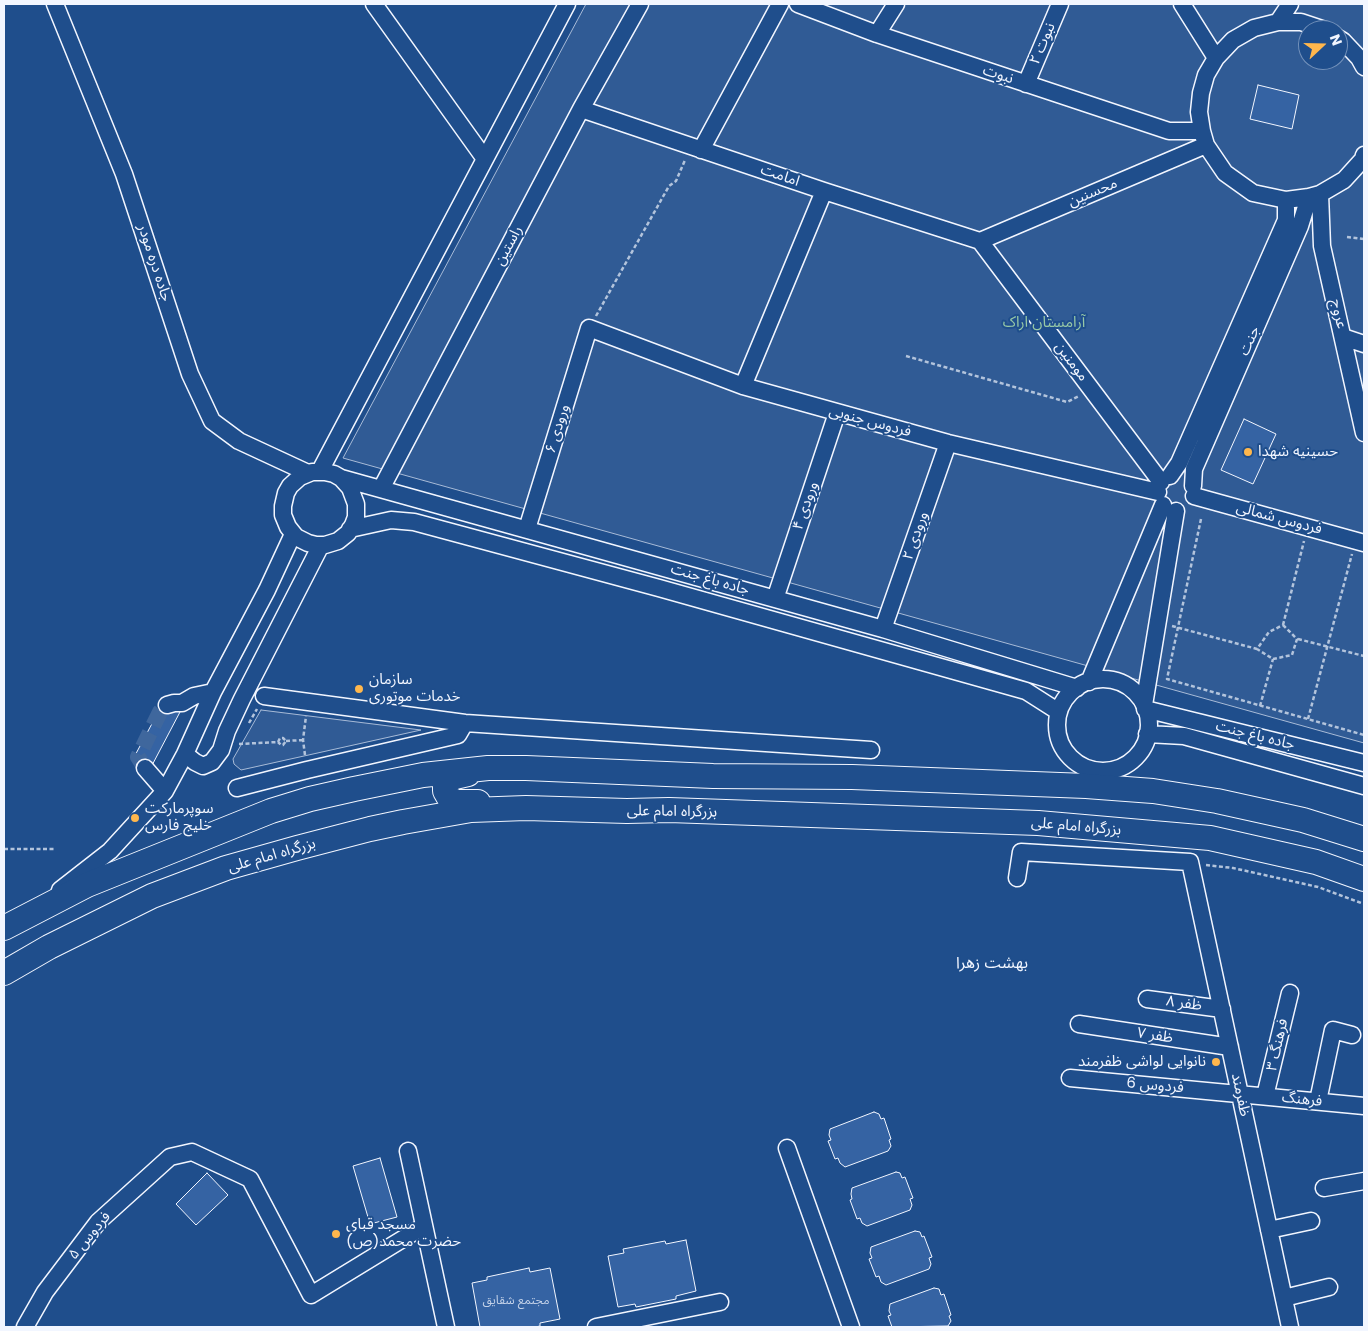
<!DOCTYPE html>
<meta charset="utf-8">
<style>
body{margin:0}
#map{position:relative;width:1368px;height:1331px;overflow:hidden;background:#1f4e8c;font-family:Poppins,sans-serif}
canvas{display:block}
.frame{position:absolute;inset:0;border:5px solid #f2f6ff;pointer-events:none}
.north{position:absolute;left:1298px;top:20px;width:50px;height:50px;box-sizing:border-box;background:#1f4e8c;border:1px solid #7391ba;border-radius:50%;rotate:69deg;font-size:14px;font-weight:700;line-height:20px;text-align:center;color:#f2f6ff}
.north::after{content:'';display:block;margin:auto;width:18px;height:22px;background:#ffb74d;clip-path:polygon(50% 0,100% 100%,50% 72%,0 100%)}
</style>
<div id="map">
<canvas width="1368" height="1331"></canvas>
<div class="frame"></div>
<div class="north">N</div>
</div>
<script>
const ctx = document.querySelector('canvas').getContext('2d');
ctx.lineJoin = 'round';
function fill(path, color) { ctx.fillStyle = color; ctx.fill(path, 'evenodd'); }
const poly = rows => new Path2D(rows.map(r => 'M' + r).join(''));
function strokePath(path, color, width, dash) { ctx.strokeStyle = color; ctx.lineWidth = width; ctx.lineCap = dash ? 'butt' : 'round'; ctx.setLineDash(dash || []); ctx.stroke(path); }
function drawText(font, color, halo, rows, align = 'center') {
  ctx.font = font + ' Poppins,"Noto Sans Arabic",sans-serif'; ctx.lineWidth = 4; ctx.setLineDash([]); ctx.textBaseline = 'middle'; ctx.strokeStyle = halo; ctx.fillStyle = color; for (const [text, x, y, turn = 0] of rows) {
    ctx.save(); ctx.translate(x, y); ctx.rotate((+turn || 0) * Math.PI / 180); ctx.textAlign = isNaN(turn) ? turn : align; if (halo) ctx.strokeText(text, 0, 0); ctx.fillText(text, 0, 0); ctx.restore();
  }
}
const built = poly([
 [586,4,1364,4,1364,743,343,458,586,4],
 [1308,30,1338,30,1338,60,1308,60,1308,30],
 [261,710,421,730,241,770,234,764,233,759,261,710]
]);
fill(built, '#305b95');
strokePath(built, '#a8bbd7', 1);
const building = poly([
 [1258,85,1299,95,1292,129,1250,119,1258,85],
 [1244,419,1276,434,1253,484,1221,470,1244,419],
 [163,703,180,712,149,771,132,761,163,703],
 [874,1112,879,1114,881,1119,884,1118,891,1139,889,1140,891,1146,888,1151,845,1167,840,1163,838,1158,835,1159,828,1141,831,1140,829,1135,830,1129,874,1112],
 [380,1158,397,1217,370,1224,353,1166,380,1158],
 [896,1172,900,1173,902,1178,905,1177,913,1198,910,1199,912,1205,910,1210,867,1226,862,1223,860,1218,857,1219,850,1200,852,1199,851,1194,852,1188,896,1172],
 [207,1173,228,1195,196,1225,176,1204,207,1173],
 [915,1231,920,1232,922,1237,924,1236,932,1257,929,1258,931,1264,929,1269,886,1285,881,1282,879,1276,876,1277,869,1259,872,1258,870,1253,871,1247,915,1231],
 [686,1240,696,1291,676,1296,676,1299,636,1307,635,1304,618,1307,608,1256,624,1253,623,1249,665,1241,666,1244,686,1240],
 [529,1268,530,1272,550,1268,560,1319,540,1323,540,1326,535,1327,480,1327,472,1283,487,1280,487,1277,529,1268],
 [934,1288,939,1289,941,1295,944,1294,951,1315,949,1316,951,1321,948,1326,892,1327,888,1316,891,1315,889,1311,890,1304,934,1288]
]);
fill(building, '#3563a3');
strokePath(building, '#f2f6ff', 1);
strokePath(poly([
 [145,768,138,757,160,712,167,705]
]), '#3f679d', 16, [16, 8]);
const minor = poly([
 [55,4,124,174,190,374,212,421,239,441,308,473],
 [374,4,485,159],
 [798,4,877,34,1169,131,1202,131],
 [1182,4,1216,58],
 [1278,22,1290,4],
 [1325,30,1301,22,1278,22,1254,28,1233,40,1216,58,1206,75,1201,93,1199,112,1202,131,1206,145,1225,173,1253,193,1286,200,1309,197,1320,194,1344,180,1363,159,1364,155],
 [877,34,896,4],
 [1338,38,1343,41,1359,58,1364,67],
 [1026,84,1060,4],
 [581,109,824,191,980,241],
 [701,150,780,4],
 [1320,194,1322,246,1364,433],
 [980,241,1161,482],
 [980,241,1206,145],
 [1343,337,1364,344],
 [743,386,824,191],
 [320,471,567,4],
 [1170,476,1179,463,1286,220,1286,200],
 [341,478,350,488,356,504,356,517,353,525,348,533,338,541,325,545,316,545,308,543,296,537,288,527,283,515,283,506,286,493,290,486,300,477,312,472,325,472,334,474,341,478,883,629,1077,688],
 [1193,486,1194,469,1300,226,1309,197],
 [381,489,581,109,640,4],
 [1194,496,1364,543],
 [350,529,391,520,414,522,659,588,1026,691,1059,712],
 [527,529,589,328,743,386,948,443,1158,492],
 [775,599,837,413],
 [883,629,948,443],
 '1057 725a46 46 0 1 1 92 0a46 46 0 1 1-92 0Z',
 [1089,682,1163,505],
 [264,696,465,723,871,750],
 [167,705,174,703,182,703,194,696,213,692],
 [1144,705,1176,511],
 [1145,709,1364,763],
 [1147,734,1184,736,1364,786],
 [185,754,195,762,203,766,212,762,221,750,227,731,242,699,321,545],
 [145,768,165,791],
 [237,788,307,770,458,735,465,723],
 [1017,878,1021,852,1190,862,1290,1327],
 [60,890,110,851,165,791,185,754,213,692,267,590,293,534],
 [1147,999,1222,1009],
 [1079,1024,1230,1047],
 [1070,1078,1364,1106],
 [1265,1096,1290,993],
 [1318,1101,1333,1030,1352,1035],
 [787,1148,851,1327],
 [408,1151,446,1327],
 [1324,1188,1364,1181],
 [1269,1230,1311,1221],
 [1284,1298,1329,1287],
 [25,1327,45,1292,98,1222,170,1157,192,1152,250,1179,311,1295,424,1226],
 [596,1327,720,1302]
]);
const highway = poly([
 [468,774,455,777,449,780,445,786,445,791,449,798,456,802,478,802],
 [4,928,87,885,271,811,310,799,354,789,423,775,488,768,526,768,713,776,852,777,1086,786,1153,791,1217,801,1303,820,1364,839],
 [4,973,49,947,152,896,226,868,297,848,370,829,403,822,471,810,526,808,627,811,669,810,1038,823,1210,838,1316,862,1364,879]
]);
strokePath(minor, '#f2f6ff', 19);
strokePath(highway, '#f2f6ff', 26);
strokePath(poly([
 [1347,237,1364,239],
 [596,316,669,186,676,181,685,160],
 [906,356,1067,402,1079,396],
 [1201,519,1167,679,1364,735],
 [1283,625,1297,639,1292,655,1273,659,1257,649,1269,632,1283,625],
 [1283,625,1304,541],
 [1172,626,1257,649],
 [1298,639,1364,656],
 [1260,706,1273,659],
 [1308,719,1352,554],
 [249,723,257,709],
 [286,741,303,740],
 [239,744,278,742,280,738,283,738,286,741,283,745,281,745,278,742],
 [305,755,303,740,306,716],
 [4,849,55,849],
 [1206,865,1233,868,1318,887,1364,904]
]), '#b3c4dc', 2.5, [4, 2.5]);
strokePath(minor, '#1f4e8c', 16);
strokePath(highway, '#1f4e8c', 24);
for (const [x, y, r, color] of [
 [1248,452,5,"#ffb74d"],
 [359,689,5,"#ffb74d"],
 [135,818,5,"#ffb74d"],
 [1216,1062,5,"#ffb74d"],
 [336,1234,5,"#ffb74d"]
]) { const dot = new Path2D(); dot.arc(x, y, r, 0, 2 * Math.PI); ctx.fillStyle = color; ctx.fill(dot); strokePath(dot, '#1f4e8c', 2); }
drawText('12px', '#c3d1e8', null, [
 ["مجتمع شقایق",516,1301]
]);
drawText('15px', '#f2f6ff', '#1f4e8c', [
 ["نبوت ۲",1043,44,-67],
 ["نبوت",998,75,18],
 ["امامت",780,176,19],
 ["محسنین",1093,193,-23],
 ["راستین",509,246,-62],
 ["جاده دره مودر",154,263,72],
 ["عروج",1338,314,77],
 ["جنت",1250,341,-66],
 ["مومنین",1071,362,53],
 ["فردوس جنوبی",870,422,15],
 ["ورودی ۶",558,429,-73],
 ["ورودی ۴",806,506,-71],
 ["فردوس شمالی",1279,519,15],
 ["ورودی ۲",916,536,-71],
 ["جاده باغ جنت",710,580,16],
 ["جاده باغ جنت",1255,736,14],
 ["بزرگراه امام علی",672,812,1],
 ["بزرگراه امام علی",1076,827,5],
 ["بزرگراه امام علی",272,856,-16],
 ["ظفر ۸",1184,1004,8],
 ["ظفر ۷",1155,1036,9],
 ["فرهنگ ۳",1278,1045,-77],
 ["فردوس 6",1155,1086,5],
 ["ظفرمند",1240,1095,78],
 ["فرهنگ",1302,1100,6],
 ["فردوس ۵",90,1236,-50]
]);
drawText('15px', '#97c8a6', '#1f4e8c', [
 ["آرامستان اراک",1044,323]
]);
drawText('15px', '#f2f6ff', '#1f4e8c', [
 ["حسینیه شهدا",1258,452],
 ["سازمان",369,680],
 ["خدمات موتوری",369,697],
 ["سوپرمارکت",145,809],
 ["خلیج فارس",145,826],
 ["نانوایی لواشی ظفرمند",1206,1062,"right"],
 ["مسجد قبای",346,1225],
 ["حضرت محمد‌(ص)",346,1242]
], 'left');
drawText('16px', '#f2f6ff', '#1f4e8c', [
 ["بهشت زهرا",992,964]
]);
</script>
